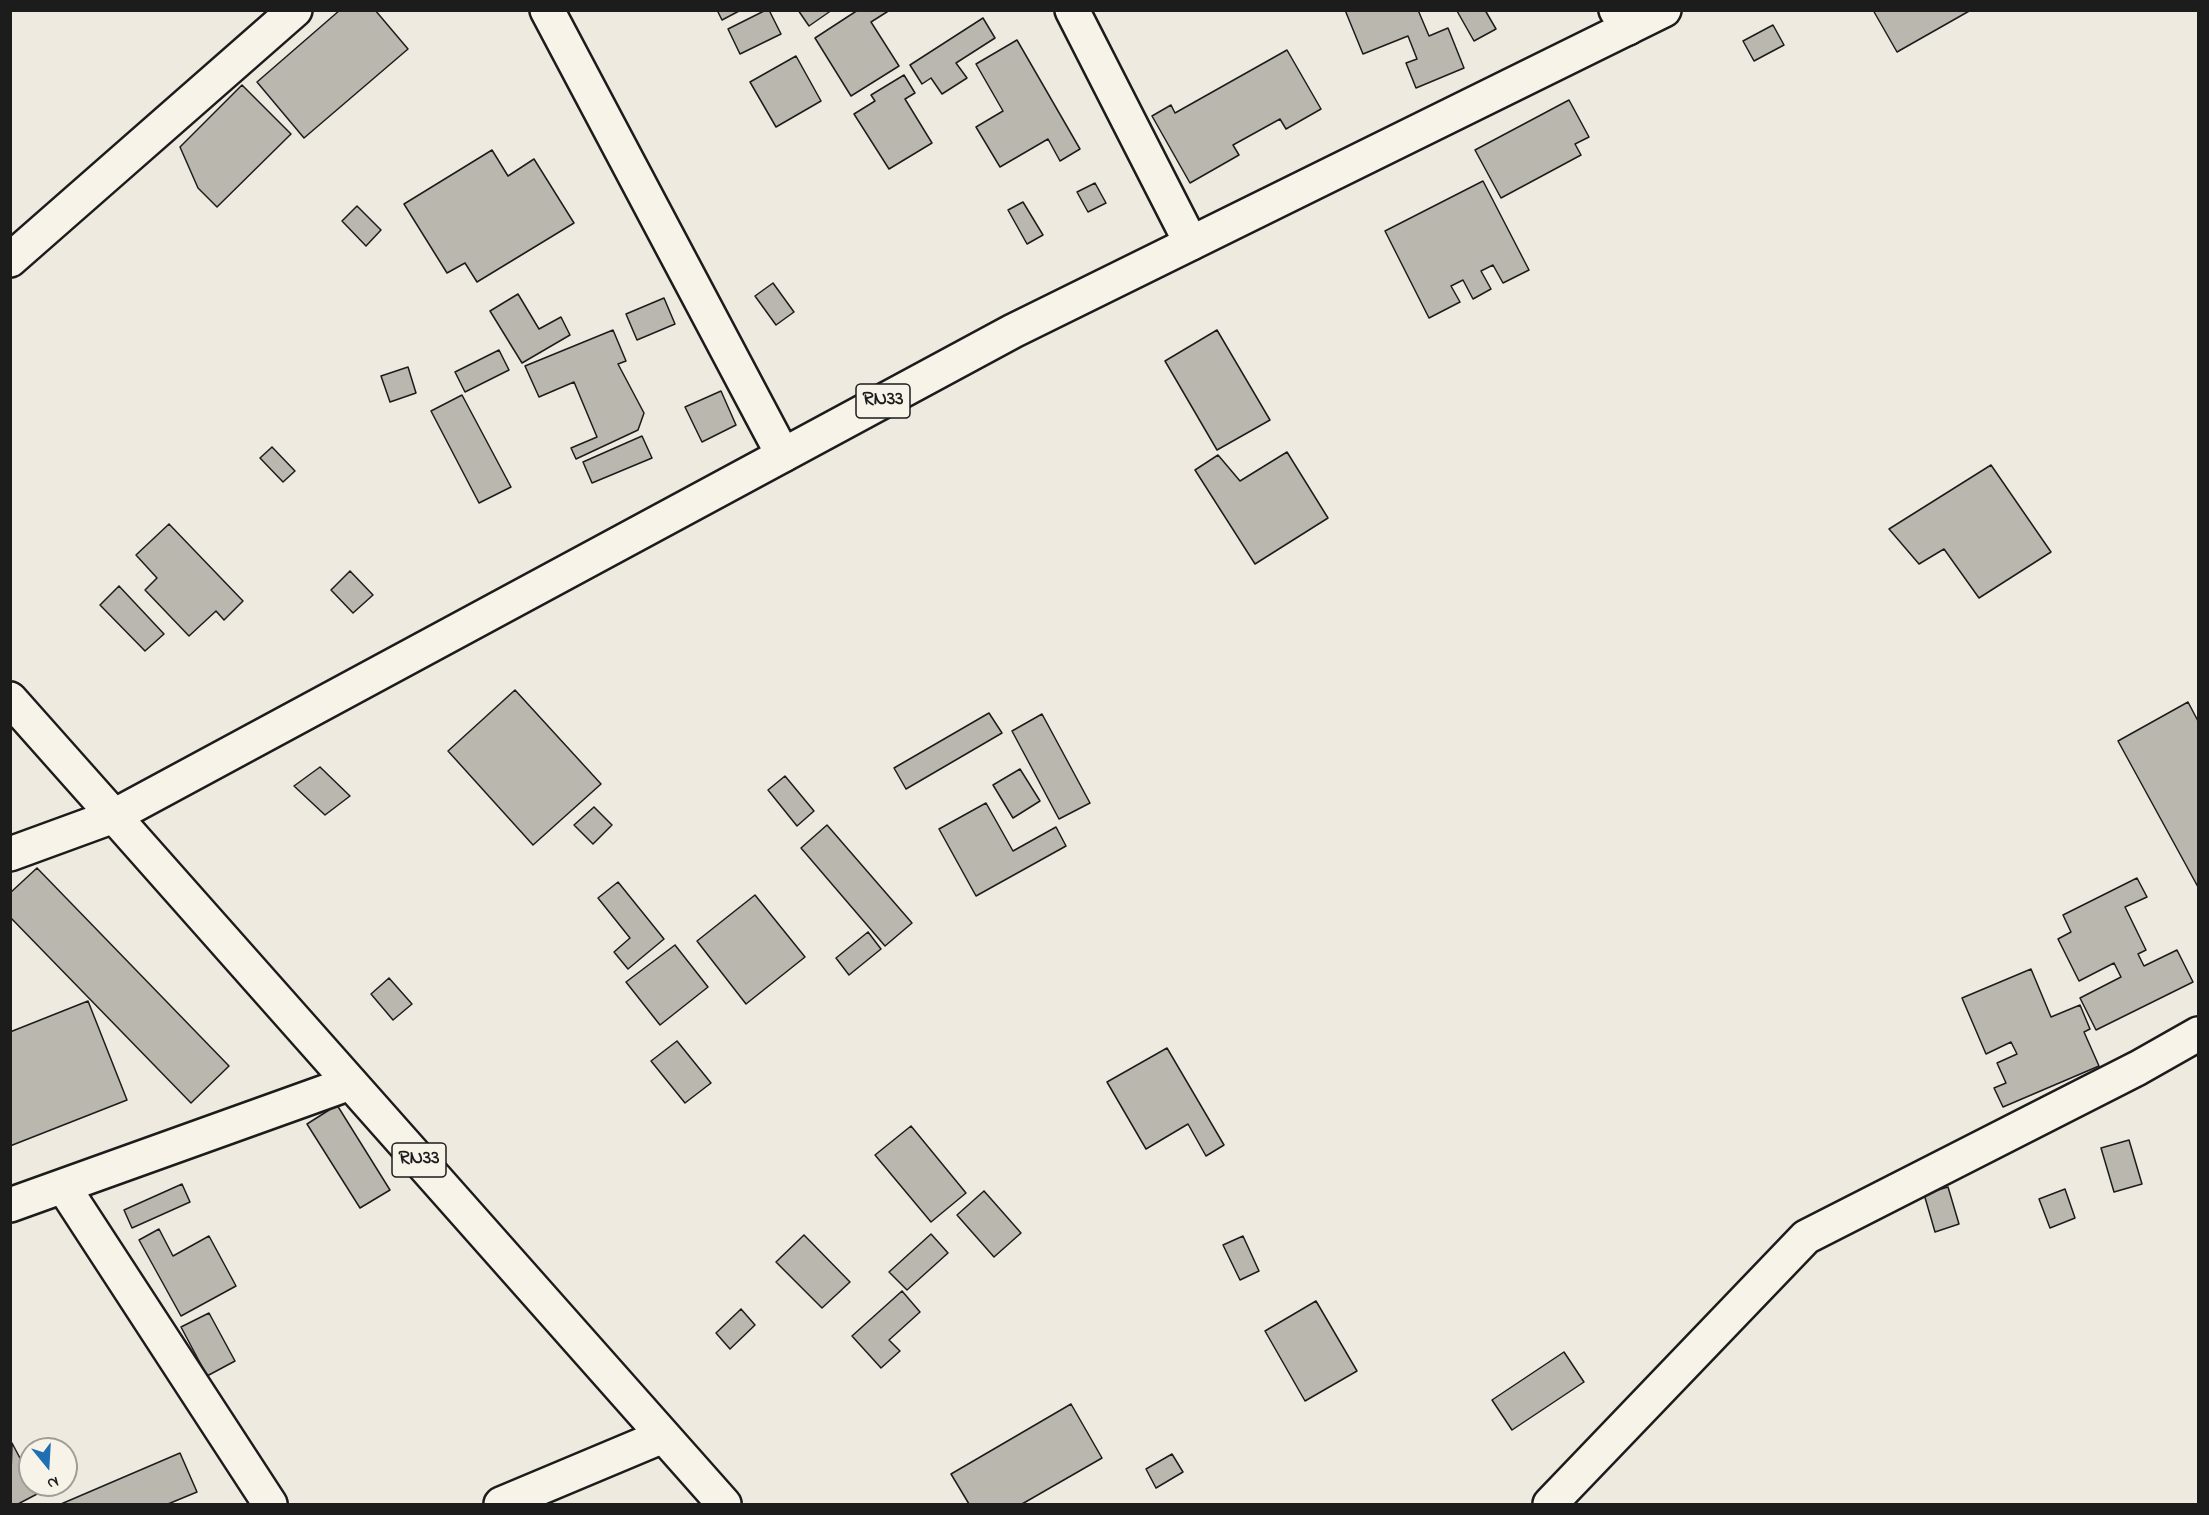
<!DOCTYPE html>
<style>
body{margin:0}
#map{position:relative;width:2209px;height:1515px;overflow:hidden;background:#eeeae0;font-family:"Indie Flower",sans-serif}
canvas{display:block}
.frame{position:absolute;inset:0;border:12px solid #1c1c1c;pointer-events:none}
.north{position:absolute;left:18px;top:1437px;width:60px;height:60px;box-sizing:border-box;background:#f7f3e8;border:2px solid #9f9d96;border-radius:50%;rotate:162deg;font-size:16px;font-weight:700;line-height:24px;text-align:center;color:#1c1c1c}
.north::after{content:'';display:block;margin:auto;width:21px;height:27px;background:#1f6fb2;clip-path:polygon(50% 0,100% 100%,50% 72%,0 100%)}
</style>
<div id="map">
<canvas width="2209" height="1515"></canvas>
<div class="frame"></div>
<div class="north">N</div>
</div>
<script>
const ctx = document.querySelector('canvas').getContext('2d');
ctx.lineJoin = 'round';
function fill(path, color) { ctx.fillStyle = color; ctx.fill(path, 'evenodd'); }
const poly = rows => new Path2D(rows.map(r => 'M' + r).join(''));
function strokePath(path, color, width, dash) { ctx.strokeStyle = color; ctx.lineWidth = width; ctx.lineCap = dash ? 'butt' : 'round'; ctx.setLineDash(dash || []); ctx.stroke(path); }
function drawText(font, color, halo, rows, align = 'center') {
  ctx.font = font + ' "Indie Flower",sans-serif'; ctx.lineWidth = 4.5; ctx.setLineDash([]); ctx.textBaseline = 'middle'; ctx.strokeStyle = halo; ctx.fillStyle = color; for (const [text, x, y, turn = 0] of rows) {
    ctx.save(); ctx.translate(x, y); ctx.rotate((+turn || 0) * Math.PI / 180); ctx.textAlign = isNaN(turn) ? turn : align; if (halo) ctx.strokeText(text, 0, 0); ctx.fillText(text, 0, 0); ctx.restore();
  }
}
const building = poly([
 [340,10,375,10,408,49,304,138,257,82,340,10],
 [717,10,741,10,722,20,717,10],
 [766,10,769,10,781,34,740,54,728,29,766,10],
 [798,10,832,10,809,26,798,10],
 [858,10,890,10,871,22,899,66,851,96,815,38,858,10],
 [1345,10,1418,10,1429,36,1448,28,1464,68,1416,88,1406,63,1417,59,1408,36,1363,54,1345,10],
 [1485,10,1496,29,1474,41,1457,11,1485,10],
 [1873,10,1971,10,1897,52,1873,10],
 [983,18,995,38,956,63,967,78,942,94,931,78,922,84,910,65,983,18],
 [1773,25,1784,45,1754,61,1743,41,1773,25],
 [1017,40,1080,149,1060,161,1048,139,1000,167,976,127,1003,111,976,64,1017,40],
 [1287,50,1321,109,1286,129,1280,119,1233,145,1239,155,1190,183,1152,116,1171,105,1175,113,1287,50],
 [796,56,821,101,776,127,750,82,796,56],
 [904,75,915,93,905,99,932,143,889,169,854,114,875,101,871,95,904,75],
 [242,85,291,134,217,207,198,188,180,147,242,85],
 [1569,100,1589,137,1575,144,1581,155,1501,198,1475,150,1569,100],
 [492,150,508,176,534,159,574,223,477,282,465,263,447,273,404,204,492,150],
 [1483,181,1529,270,1503,283,1493,265,1481,271,1491,289,1473,299,1463,280,1451,286,1460,302,1429,318,1385,231,1483,181],
 [1095,183,1106,203,1088,212,1077,192,1095,183],
 [1023,202,1043,235,1027,244,1008,210,1023,202],
 [357,206,381,230,366,246,342,221,357,206],
 [773,283,794,312,776,325,755,296,773,283],
 [518,294,539,329,561,317,570,335,522,363,490,311,518,294],
 [664,298,675,324,637,340,626,314,664,298],
 [613,330,626,361,618,364,644,413,638,430,576,459,571,448,597,437,574,382,539,397,525,366,613,330],
 [1217,330,1270,420,1217,450,1165,361,1217,330],
 [499,350,509,370,465,392,455,372,499,350],
 [408,367,416,393,390,402,381,376,408,367],
 [721,391,736,425,702,442,685,407,721,391],
 [462,395,511,487,479,503,431,411,462,395],
 [642,436,652,458,592,483,583,462,642,436],
 [272,447,295,471,283,482,260,458,272,447],
 [1287,452,1328,518,1255,564,1195,470,1218,455,1240,481,1287,452],
 [1991,465,2051,552,1979,598,1944,549,1919,564,1889,529,1991,465],
 [169,524,243,601,224,620,216,611,189,636,145,590,157,578,136,555,169,524],
 [350,571,373,595,353,613,331,590,350,571],
 [119,586,164,634,145,651,100,605,119,586],
 [515,690,601,784,533,845,448,751,515,690],
 [2188,702,2198,721,2198,887,2118,741,2188,702],
 [989,713,1002,733,906,789,894,768,989,713],
 [1042,714,1090,803,1059,819,1012,731,1042,714],
 [320,767,350,796,325,815,294,786,320,767],
 [1020,769,1040,801,1013,818,993,785,1020,769],
 [785,776,814,811,797,826,768,790,785,776],
 [986,803,1013,851,1056,827,1066,846,976,896,939,829,986,803],
 [594,807,612,825,593,844,574,825,594,807],
 [827,825,912,923,885,946,801,848,827,825],
 [37,868,229,1066,191,1103,10,917,10,893,37,868],
 [2137,878,2147,897,2125,907,2146,950,2138,954,2144,966,2177,950,2193,982,2096,1030,2080,998,2121,977,2114,963,2079,981,2058,939,2071,932,2063,915,2137,878],
 [618,882,664,939,628,969,614,952,630,938,598,898,618,882],
 [755,895,805,957,746,1004,697,941,755,895],
 [868,932,881,949,849,975,836,958,868,932],
 [675,945,708,987,660,1025,626,982,675,945],
 [2031,969,2051,1017,2080,1005,2090,1029,2084,1032,2099,1066,2003,1107,1994,1088,2006,1083,1997,1063,2017,1054,2011,1042,1986,1054,1962,998,2031,969],
 [389,978,412,1004,393,1020,371,994,389,978],
 [88,1001,127,1100,10,1146,10,1032,88,1001],
 [677,1041,711,1083,685,1103,651,1061,677,1041],
 [1167,1048,1224,1145,1206,1156,1188,1124,1146,1149,1107,1082,1167,1048],
 [337,1105,390,1190,360,1208,307,1124,337,1105],
 [911,1126,966,1193,931,1222,875,1155,911,1126],
 [2129,1140,2142,1184,2114,1192,2101,1148,2129,1140],
 [182,1184,190,1202,132,1228,124,1210,182,1184],
 [1948,1187,1959,1224,1935,1232,1924,1194,1948,1187],
 [2065,1189,2075,1218,2050,1228,2039,1199,2065,1189],
 [984,1191,1021,1233,994,1257,957,1215,984,1191],
 [159,1229,173,1256,209,1236,236,1286,181,1316,139,1240,159,1229],
 [931,1234,948,1253,907,1290,889,1272,931,1234],
 [804,1235,850,1282,822,1308,776,1262,804,1235],
 [1243,1236,1259,1271,1240,1280,1223,1245,1243,1236],
 [902,1291,920,1312,889,1340,900,1351,881,1368,852,1336,902,1291],
 [1316,1301,1357,1371,1305,1401,1265,1331,1316,1301],
 [741,1309,755,1325,730,1349,716,1333,741,1309],
 [209,1313,235,1361,207,1376,181,1327,209,1313],
 [1564,1352,1584,1382,1512,1430,1492,1400,1564,1352],
 [1071,1404,1102,1458,1022,1504,969,1504,951,1474,1071,1404],
 [12,1443,30,1477,30,1485,34,1485,39,1493,18,1504,10,1504,12,1443],
 [180,1453,197,1492,168,1504,61,1504,180,1453],
 [1172,1454,1183,1472,1156,1488,1146,1469,1172,1454]
]);
fill(building, '#bab7af');
strokePath(building, '#1c1c1c', 1.5);
const minor = poly([
 [547,10,783,455],
 [1072,10,1191,243],
 [1616,10,1628,28],
 [10,260,295,10],
 [10,699,114,816,10,854],
 [63,1186,270,1504],
 [10,1205,350,1083],
 [501,1504,663,1436],
 [1550,1504,1806,1237,2138,1068,2198,1034]
]);
const primary = poly([
 [724,1504,114,816,1013,331,1664,10]
]);
strokePath(minor, '#1c1c1c', 38);
strokePath(primary, '#1c1c1c', 38);
strokePath(minor, '#f7f3e8', 33);
strokePath(primary, '#f7f3e8', 33);
for (const [x, y, w] of [
 [883,401,54],
 [419,1160,54]
]) { const box = new Path2D(); box.roundRect(x - w / 2, y - 17, w, 34, 4.5); ctx.fillStyle = '#f7f3e8'; ctx.fill(box); strokePath(box, '#1c1c1c', 1.5); }
drawText('bold 20px', '#1c1c1c', null, [
 ["RN33",883,401],
 ["RN33",419,1160]
]);
</script>
